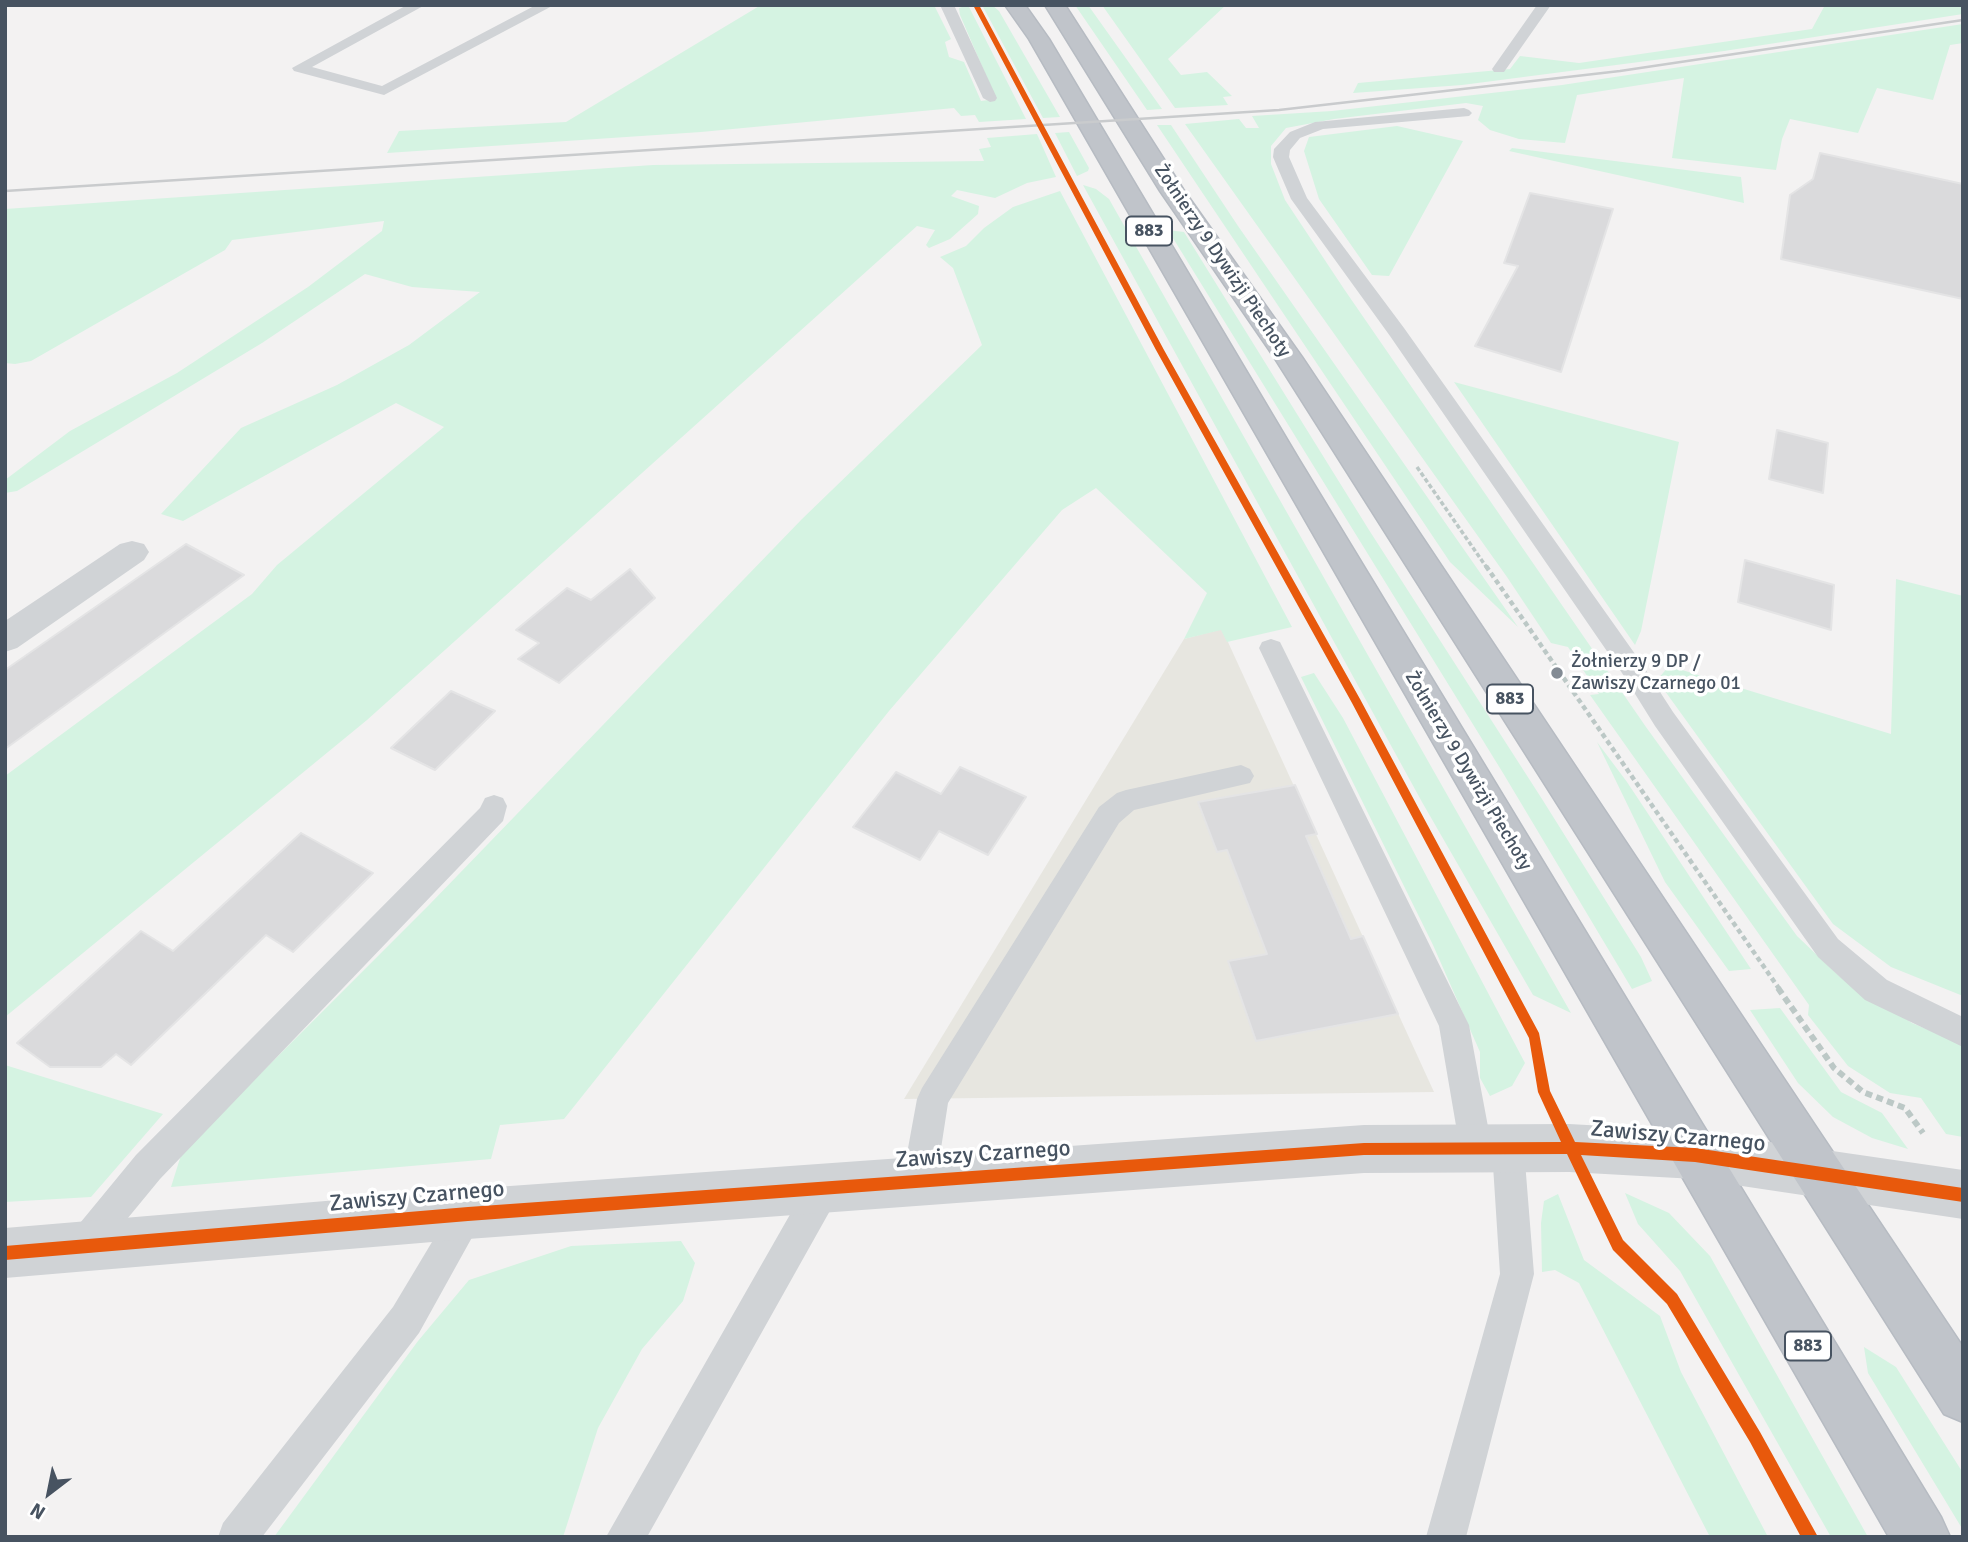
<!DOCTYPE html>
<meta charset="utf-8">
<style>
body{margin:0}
#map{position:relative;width:1968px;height:1542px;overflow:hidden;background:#f3f2f2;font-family:Signika,sans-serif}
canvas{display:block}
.frame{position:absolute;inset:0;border:7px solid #475361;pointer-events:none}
.north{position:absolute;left:14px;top:1458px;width:70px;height:70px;-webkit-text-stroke:5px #fff;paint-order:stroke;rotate:212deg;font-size:19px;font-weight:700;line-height:28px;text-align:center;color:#475361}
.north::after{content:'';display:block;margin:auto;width:24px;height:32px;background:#475361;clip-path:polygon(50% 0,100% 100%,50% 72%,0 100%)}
</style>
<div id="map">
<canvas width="1968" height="1542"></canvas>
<div class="frame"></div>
<div class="north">N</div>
</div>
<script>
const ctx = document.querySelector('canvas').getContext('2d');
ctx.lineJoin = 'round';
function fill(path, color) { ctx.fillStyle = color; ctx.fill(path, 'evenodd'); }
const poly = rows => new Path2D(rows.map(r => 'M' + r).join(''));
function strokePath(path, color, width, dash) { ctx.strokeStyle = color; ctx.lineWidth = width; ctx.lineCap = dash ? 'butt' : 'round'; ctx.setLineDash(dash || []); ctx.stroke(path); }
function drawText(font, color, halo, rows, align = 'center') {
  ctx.font = font + ' Signika,sans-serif'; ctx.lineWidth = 7; ctx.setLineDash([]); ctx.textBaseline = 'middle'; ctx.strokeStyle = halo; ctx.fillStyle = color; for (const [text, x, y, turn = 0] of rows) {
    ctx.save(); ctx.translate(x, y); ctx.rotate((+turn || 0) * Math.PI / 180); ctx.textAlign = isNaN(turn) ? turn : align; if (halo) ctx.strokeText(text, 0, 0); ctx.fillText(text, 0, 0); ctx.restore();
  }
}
fill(poly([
 [1222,629,1434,1092,904,1099,1184,639]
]), '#e7e6e0');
fill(poly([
 [761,5,934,5,951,39,945,42,949,57,964,62,981,101,996,99,960,15,959,8,968,5,1026,119,979,122,975,115,961,116,954,108,701,132,387,153,399,131,566,122],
 [982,5,992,5,999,11,1060,117,1043,118],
 [1075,5,1088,5,1162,109,1147,110],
 [1102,5,1226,5,1168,59,1181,75,1207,72,1232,96,1223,97,1228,105,1175,108],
 [1825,5,1963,5,1963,14,1724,51,1462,85,1353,93,1358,83,1510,69,1520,56,1579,63,1812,29],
 [1963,24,1963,43,1950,45,1933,100,1877,88,1858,133,1790,119,1782,139,1776,170,1672,158,1684,78,1577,95,1565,143,1519,139,1490,130,1478,120,1483,106,1466,103,1334,119,1286,128,1271,146,1271,164,1285,200,1344,289,1646,727,1797,936,1839,976,1912,1023,1963,1044,1963,1137,1946,1134,1921,1098,1890,1093,1848,1066,1808,1015,1809,1005,1590,695,1599,694,1568,647,1551,643,1507,577,1185,124,1239,119,1246,128,1259,128,1252,116,1332,111,1562,85],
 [1157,125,1171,125,1238,226,1518,627,1450,562],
 [1397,126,1463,141,1389,276,1372,275,1319,199,1304,151,1309,137],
 [1069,132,1089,168,1088,171,1077,176,1055,133],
 [1037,134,1056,177,1027,183,995,198,957,190,951,196,979,206,978,214,950,239,929,248,926,245,935,230,917,226,367,720,5,1017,5,776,252,594,277,565,444,427,396,403,183,521,161,514,241,428,337,385,409,345,480,292,412,287,365,274,262,343,17,491,5,493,5,480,70,431,177,373,308,287,382,231,384,221,232,240,225,250,31,361,15,364,5,363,5,209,653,165,984,161,979,149,991,147,987,138],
 [1512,148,1741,177,1744,203,1509,151],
 [1083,185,1096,189,1109,199,1571,1013,1533,995,1422,802],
 [1060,191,1292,627,1227,642,1221,630,1184,639,1207,593,1096,488,1062,510,889,711,564,1119,500,1125,491,1159,171,1187,182,1152,429,905,802,519,982,345,953,268,940,257,966,246,984,228,1013,207],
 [1168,230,1184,232,1369,530,1542,799,1641,957,1652,981,1632,989,1503,773],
 [1454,382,1679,442,1641,631,1635,645],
 [1896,579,1963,596,1963,996,1891,967,1833,924,1657,680,1669,666,1891,734],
 [1314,673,1343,718,1525,1063,1512,1086,1490,1096,1480,1078,1480,1052,1433,945,1301,677],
 [1597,742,1627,782,1751,969,1729,971,1665,882],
 [1780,1008,1841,1092,1882,1113,1908,1149,1872,1138,1833,1117,1798,1083,1750,1010],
 [5,1065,163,1114,91,1197,5,1202],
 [1625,1193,1669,1213,1710,1256,1868,1537,1831,1537,1680,1271,1638,1224],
 [1558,1194,1584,1260,1660,1316,1681,1372,1768,1537,1710,1537,1579,1283,1555,1270,1542,1272,1541,1223,1544,1201],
 [681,1241,695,1263,683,1301,642,1349,598,1428,563,1537,274,1537,418,1341,469,1280,571,1246],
 [1864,1347,1896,1367,1963,1473,1963,1530,1868,1373]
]), '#d5f3e2');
const building = poly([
 [1820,153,1963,184,1963,299,1781,259,1790,195,1813,179,1820,153],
 [1530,193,1613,209,1561,372,1475,346,1518,266,1504,263,1530,193],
 [1777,430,1828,443,1823,493,1769,479,1777,430],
 [186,544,244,575,5,749,5,670,186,544],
 [1745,560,1834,585,1831,630,1738,602,1745,560],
 [630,569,655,598,559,683,518,659,539,643,516,630,567,588,591,600,630,569],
 [451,691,495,711,435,770,391,748,451,691],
 [960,767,1026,797,988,855,939,831,920,860,853,827,896,772,941,794,960,767],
 [1295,785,1317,834,1306,836,1351,939,1363,936,1398,1014,1256,1041,1228,961,1267,954,1227,850,1217,852,1198,802,1295,785],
 [301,833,373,873,293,952,266,935,131,1065,116,1054,101,1067,50,1067,17,1043,141,931,173,951,301,833]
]);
fill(building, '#dadadc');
strokePath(building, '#e4e4e5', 2);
const highway = poly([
 [1005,5,1025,5,1049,39,1298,458,1941,1517,1950,1537,1889,1537,1029,39,1005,5],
 [1045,5,1065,5,1183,189,1302,357,1963,1347,1963,1422,1944,1414,1274,357,1160,191,1045,5]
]);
strokePath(highway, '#b6bbc2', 3);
strokePath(poly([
 [1417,467,1487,568]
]), '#bcc8c6', 3.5, [4.5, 2.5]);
strokePath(poly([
 [1486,566,1780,990]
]), '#bcc8c6', 4.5, [5, 3.5]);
strokePath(poly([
 [1778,988,1834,1068,1863,1092,1905,1108,1923,1133]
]), '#bcc8c6', 6, [7, 4.5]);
fill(poly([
 [407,5,425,5,312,67,382,86,536,5,554,5,384,95,294,71,292,68,407,5],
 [940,5,954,5,997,98,995,101,990,102,983,98,940,5],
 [1537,5,1551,5,1504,72,1494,72,1492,69,1537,5],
 [1464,108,1469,110,1472,113,1469,116,1323,129,1300,138,1290,150,1289,157,1307,198,1404,328,1640,661,1673,712,1838,939,1887,980,1963,1017,1963,1047,1865,1000,1818,957,1655,726,1622,673,1390,336,1291,199,1273,157,1274,149,1290,132,1315,122,1464,108],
 [1271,639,1280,642,1283,648,1469,1025,1492,1148,1496,1138,1508,1133,1520,1138,1524,1149,1534,1274,1466,1537,1426,1537,1500,1274,1492,1150,1488,1160,1476,1165,1464,1160,1460,1149,1439,1026,1259,648,1262,642,1271,639],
 [1241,765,1250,769,1254,776,1250,783,1134,810,1119,823,948,1103,936,1181,931,1193,919,1198,907,1193,902,1181,917,1099,922,1088,1099,807,1117,793,1126,790,1241,765],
 [494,795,503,798,507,806,503,821,160,1179,95,1258,83,1263,71,1258,66,1246,71,1234,136,1155,480,808,485,798,494,795],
 [824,1171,836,1176,841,1188,836,1200,647,1537,606,1537,812,1176,824,1171],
 [468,1197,480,1202,485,1214,419,1333,262,1537,218,1537,223,1523,393,1307,456,1202,468,1197]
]), '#d0d3d6');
fill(poly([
 [132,541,144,544,149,552,144,560,17,648,5,652,5,621,120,544,132,541],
 [1569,1124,1695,1131,1963,1170,1963,1219,1695,1179,1569,1172,1364,1173,468,1239,5,1278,5,1228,468,1189,1364,1125,1569,1124]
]), '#d0d3d6');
fill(highway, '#c0c4ca');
strokePath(poly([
 [5,191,1279,110,1620,71,1963,20]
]), '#c9cbcd', 2.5);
fill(poly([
 [973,5,979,5,1164,350,1360,699,1539,1033,1550,1091,1575,1142,1695,1148,1963,1188,1963,1202,1695,1162,1581,1155,1623,1240,1677,1294,1760,1432,1818,1537,1801,1537,1750,1442,1667,1304,1613,1250,1567,1154,1364,1155,468,1221,5,1260,5,1246,468,1207,1364,1143,1561,1142,1538,1092,1529,1038,1352,703,1156,350,973,5]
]), '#e8590c');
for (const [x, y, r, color] of [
 [1557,673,7,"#838b94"]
]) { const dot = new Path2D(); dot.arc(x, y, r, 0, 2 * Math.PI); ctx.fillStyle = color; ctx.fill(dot); strokePath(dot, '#fff', 2.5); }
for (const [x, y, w] of [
 [1149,231,46],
 [1510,699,46],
 [1808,1346,46]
]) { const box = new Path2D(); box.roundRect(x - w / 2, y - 14.5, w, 29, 5); ctx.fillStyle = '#fff'; ctx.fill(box); strokePath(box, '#475361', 2); }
drawText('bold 18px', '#475361', null, [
 ["883",1149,231],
 ["883",1510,699],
 ["883",1808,1346]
]);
drawText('19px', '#475361', '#fff', [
 ["Żołnierzy 9 Dywizji Piechoty",1222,261,56],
 ["Żołnierzy 9 Dywizji Piechoty",1468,771,59]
]);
drawText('19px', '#475361', '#fff', [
 ["Żołnierzy 9 DP /",1571,662],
 ["Zawiszy Czarnego 01",1571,684]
], 'left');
drawText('23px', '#475361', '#fff', [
 ["Zawiszy Czarnego",1678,1137,5],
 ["Zawiszy Czarnego",983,1155,-4],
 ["Zawiszy Czarnego",417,1197,-5]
]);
</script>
